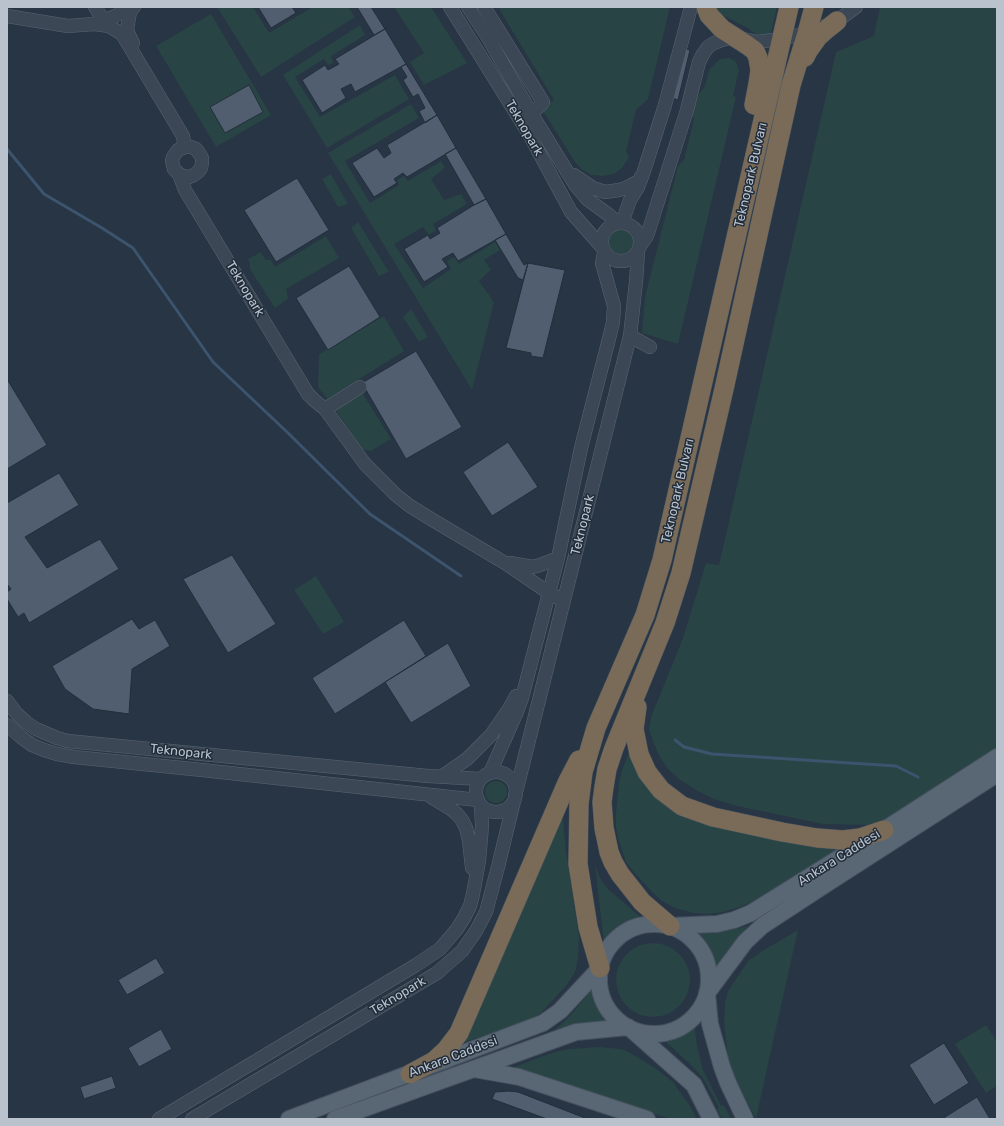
<!DOCTYPE html>
<meta charset="utf-8">
<style>
body{margin:0}
#map{position:relative;width:1004px;height:1126px;overflow:hidden;background:#273544;font-family:Rubik,sans-serif}
canvas{display:block}
.frame{position:absolute;inset:0;border:8px solid #b9c2cd;pointer-events:none}
</style>
<div id="map">
<canvas width="1004" height="1126"></canvas>
<div class="frame"></div>
</div>
<script>
const ctx = document.querySelector('canvas').getContext('2d');
ctx.lineJoin = 'round';
function fill(path, color) { ctx.fillStyle = color; ctx.fill(path, 'evenodd'); }
const poly = rows => new Path2D(rows.map(r => 'M' + r).join(''));
function strokePath(path, color, width, dash) { ctx.strokeStyle = color; ctx.lineWidth = width; ctx.lineCap = dash ? 'butt' : 'round'; ctx.setLineDash(dash || []); ctx.stroke(path); }
function drawText(font, color, halo, rows, align = 'center') {
  ctx.font = font + ' Rubik,sans-serif'; ctx.lineWidth = 3; ctx.setLineDash([]); ctx.textBaseline = 'middle'; ctx.strokeStyle = halo; ctx.fillStyle = color; for (const [text, x, y, turn = 0] of rows) {
    ctx.save(); ctx.translate(x, y); ctx.rotate((+turn || 0) * Math.PI / 180); ctx.textAlign = isNaN(turn) ? turn : align; if (halo) ctx.strokeText(text, 0, 0); ctx.fillText(text, 0, 0); ctx.restore();
  }
}
fill(poly([
 [217,7,253,7,269,33,313,7,348,7,355,17,261,77],
 [394,7,431,7,467,63,424,85,410,62,424,53],
 [498,7,670,7,648,99,636,110,626,151,629,157,622,168,614,174,603,176,591,175,581,169,575,162,541,108,554,100],
 [716,7,777,7,768,44,748,28,722,15],
 [880,7,997,7,997,749,884,821,875,825,823,824,737,806,714,799,696,790,680,780,668,769,660,757,654,744,649,730,651,717,683,638,706,563,719,565,836,52,874,36],
 [211,14,271,115,216,147,156,46],
 [360,25,365,35,331,56,333,63,328,65,324,59,295,77,320,117,395,75,409,99,327,148,283,75],
 [730,58,736,62,739,70,733,96,736,97,678,344,642,333,645,297,678,166,684,160,694,119,687,110,705,86,709,70,720,59],
 [411,104,419,118,345,161,370,203,399,185,397,180,404,176,408,181,441,161,445,168,431,179,444,200,461,194,467,204,433,224,436,230,429,235,423,227,394,244,423,288,451,269,447,261,454,257,459,264,495,242,500,250,484,260,491,270,479,281,494,302,472,390,328,153],
 [331,174,348,204,338,207,322,179],
 [358,222,389,272,379,276,351,228],
 '609 242a12 12 0 1 1 24 0a12 12 0 1 1-24 0Z',
 [326,236,339,258,286,289,288,299,275,308,250,269,250,264,248,259,261,252,266,260,271,260,275,267],
 [411,309,428,337,419,342,403,317],
 [384,316,404,351,327,399,318,387,319,354],
 [363,394,391,439,371,451,362,449,335,409],
 [316,576,344,622,323,634,294,590],
 [631,748,651,788,838,848,817,863,783,883,753,901,740,907,723,912,708,914,693,913,675,908,662,901,652,892,633,871,626,862,618,838,616,826,616,813,619,783,622,770],
 '485 792a11 11 0 1 1 22 0a11 11 0 1 1-22 0Z',
 [562,809,566,851,579,938,578,958,576,969,572,977,565,987,541,1013,527,1021,459,1044],
 [595,865,601,880,608,889,644,920,623,927,617,931,612,934,604,943],
 [748,926,730,947,714,970,704,950,692,934,716,933],
 [798,930,770,1055,756,1119,732,1073,728,1059,724,1021,725,1003,728,991,748,961,764,950],
 '616 980a37 37 0 1 1 74 0a37 37 0 1 1-74 0Z',
 [593,988,595,999,599,1010,608,1021,572,1028,555,1030,570,1016],
 [694,1023,697,1046,703,1070,721,1106,724,1105,731,1119,722,1119,717,1109,719,1108,703,1078,691,1065,664,1040,678,1035],
 [986,1025,997,1042,997,1086,986,1093,955,1044],
 [599,1047,620,1049,627,1051,655,1068,673,1082,690,1106,697,1119,671,1119,512,1068,543,1056,559,1051,570,1049]
]), '#294445');
strokePath(poly([
 [7,149,44,194,102,228,133,248,213,362,287,432,370,514,461,576],
 [675,740,684,747,712,754,896,766,918,777]
]), '#3c546d', 3);
const building = poly([
 [258,7,292,7,296,13,271,28,258,7],
 [357,7,371,7,385,29,374,35,357,7],
 [385,29,406,64,355,92,351,84,341,89,346,98,322,113,302,80,325,65,328,70,339,64,335,59,385,29],
 [682,48,690,50,678,100,672,98,682,48],
 [406,64,437,115,425,123,419,111,425,108,418,94,413,97,403,80,407,77,401,67,406,64],
 [249,85,263,112,225,133,210,107,249,85],
 [437,115,456,148,407,177,403,173,394,179,397,183,374,197,352,163,377,148,384,158,391,153,387,145,437,115],
 [456,148,486,199,474,205,445,154,456,148],
 [297,178,329,230,276,262,244,210,297,178],
 [486,199,506,234,458,261,453,253,442,259,448,267,424,282,404,249,428,235,430,239,440,233,437,228,474,205,486,199],
 [506,234,524,265,528,263,523,280,518,278,495,240,506,234],
 [528,263,565,270,543,358,531,356,531,353,506,348,528,263],
 [349,266,380,317,328,350,296,298,349,266],
 [416,351,462,427,406,459,362,383,416,351],
 [7,379,47,445,7,469,7,379],
 [508,442,538,487,492,516,463,472,508,442],
 [59,473,79,505,25,537,47,568,100,539,119,569,29,623,24,613,18,617,7,599,7,592,11,589,7,584,7,503,59,473],
 [232,555,276,624,228,653,183,579,232,555],
 [132,619,139,629,155,620,170,646,132,669,129,714,93,709,65,689,52,666,132,619],
 [404,620,426,656,335,714,312,678,404,620],
 [448,643,471,686,411,723,385,682,448,643],
 [156,958,165,973,127,995,118,980,156,958],
 [161,1029,172,1049,139,1067,128,1048,161,1029],
 [944,1043,969,1083,934,1105,909,1065,944,1043],
 [112,1076,116,1088,84,1099,80,1087,112,1076],
 [509,1091,518,1092,585,1118,585,1119,547,1119,492,1099,495,1092,509,1091],
 [977,1097,990,1119,942,1119,977,1097]
]);
fill(building, '#505e6f');
strokePath(building, '#222e3b', 1);
const minor = poly([
 [95,7,104,21],
 [450,7,529,134,571,212,602,247],
 [468,7,487,36,531,113,576,186,587,199,609,215,618,223],
 [484,7,543,102,539,107,531,113],
 [7,16,68,26,94,24,109,26,122,34,183,136,184,142,182,148],
 [95,24,115,16,131,7],
 [133,43,129,35,127,29,130,12,134,7],
 [179,174,183,176,189,177,194,175,198,172,201,168,202,163,202,158,199,153,196,149,191,147,186,147,178,150,173,157,172,161,174,169,179,174,185,190,308,394,315,401,325,409,365,464,396,495,410,506,431,519,505,563,549,593,564,601],
 [574,175,593,188,605,192,619,190,626,188,639,181,641,177],
 '602 242a19 19 0 1 1 38 0a19 19 0 1 1-38 0Z',
 [622,223,630,200,638,187,643,174,665,105,691,7],
 [640,246,647,236,687,110,699,62,703,54,708,47,714,43,722,40,735,37,757,42,781,39,807,33,837,21,856,7],
 [630,336,650,347],
 [325,409,360,387],
 [510,563,533,567,540,565,558,558],
 [7,701,17,714,27,723,36,729,57,738,68,741,428,776,481,779],
 [7,725,21,737,32,745,44,750,57,754,74,757,202,770,478,800],
 '476 792a20 20 0 1 1 40 0a20 20 0 1 1-40 0Z',
 [490,773,516,714,522,698,558,558,581,448,611,331,613,322,614,306,602,263,604,253],
 [441,777,467,759,491,735,509,709,516,696],
 [515,796,630,336,636,282,638,252],
 [431,797,451,809,457,814,462,820,466,828,469,840,472,868],
 [159,1119,416,965,440,949,457,929,464,918,470,906,473,894,479,861,482,826,481,806],
 [192,1119,437,973,462,951,476,931,486,912,498,867,514,801]
]);
const major = poly([
 '599 979a55 55 0 1 1 110 0a55 55 0 1 1-110 0Z',
 [670,926,717,924,734,920,751,913,884,830,997,757],
 [707,993,745,942,762,926,820,888,997,774],
 [707,994,710,1024,722,1067,728,1083,745,1119],
 [631,1029,694,1085,711,1119],
 [474,1069,519,1077,647,1119],
 [289,1119,543,1023,560,1011,600,968],
 [335,1119,576,1032,628,1027]
]);
const highway = poly([
 [706,7,709,15,722,29,747,45,755,51,758,58,760,70,758,84,754,105],
 [805,57,808,51,818,37,827,29,837,21],
 [637,707,634,729,639,754,647,772,661,790,682,806,713,817,782,832,817,838,843,840,860,838,884,830],
 [670,926,642,902,620,874,613,862,609,852,604,828,602,802,604,787,607,769,614,748,665,623,681,573,724,389,791,85,807,33,814,7],
 [600,968,588,927,578,864,579,804,583,772,596,728,645,615,662,560,789,7],
 [410,1074,434,1061,446,1050,459,1033,567,783,579,760]
]);
strokePath(minor, '#5a6571', 14);
strokePath(major, '#45505d', 18);
strokePath(highway, '#46525e', 20);
strokePath(minor, '#3b4754', 13);
strokePath(major, '#596674', 16);
strokePath(highway, '#7a6b58', 19);
drawText('13px', '#b9c2cd', '#202c39', [
 ["Teknopark",524,128,60],
 ["Teknopark Bulvarı",751,175,-77],
 ["Teknopark",245,289,59],
 ["Teknopark Bulvarı",678,491,-77],
 ["Teknopark",583,525,-76],
 ["Teknopark",181,752,6],
 ["Ankara Caddesi",839,858,-32],
 ["Teknopark",398,996,-31],
 ["Ankara Caddesi",453,1057,-21]
]);
</script>
